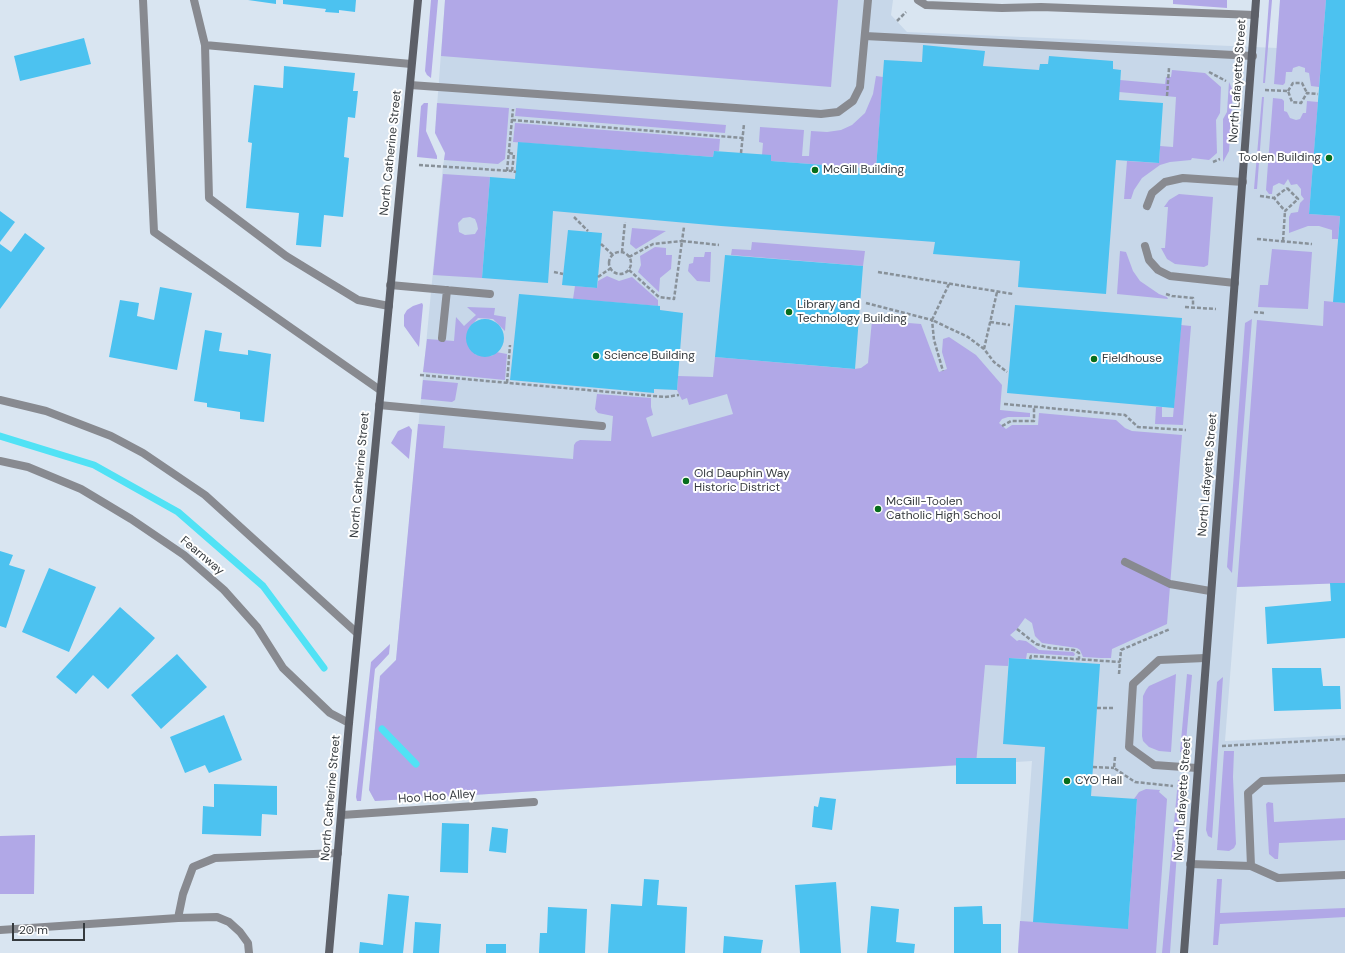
<!DOCTYPE html>
<style>
body{margin:0}
#map{position:relative;width:1345px;height:953px;overflow:hidden;background:#d9e5f1;font-family:"DM Sans",sans-serif}
canvas{display:block}
.scale{position:absolute;left:12px;top:923px;width:73px;height:18px;box-sizing:border-box;border:2px solid #353a3e;border-top:0;padding-left:5px;font-size:12px;line-height:14px;white-space:nowrap;color:#353a3e;-webkit-text-stroke:3px #fff;paint-order:stroke}
</style>
<div id="map">
<canvas width="1345" height="953"></canvas>
<div class="scale">20 m</div>
</div>
<script>
const ctx = document.querySelector('canvas').getContext('2d');
ctx.lineJoin = 'round';
function fill(path, color) { ctx.fillStyle = color; ctx.fill(path, 'evenodd'); }
const poly = rows => new Path2D(rows.map(r => 'M' + r).join(''));
function strokePath(path, color, width, dash) { ctx.strokeStyle = color; ctx.lineWidth = width; ctx.lineCap = dash ? 'butt' : 'round'; ctx.setLineDash(dash || []); ctx.stroke(path); }
function drawText(font, color, halo, rows, align = 'center') {
  ctx.font = font + ' "DM Sans",sans-serif'; ctx.lineWidth = 4; ctx.setLineDash([]); ctx.textBaseline = 'middle'; ctx.strokeStyle = halo; ctx.fillStyle = color; for (const [text, x, y, turn = 0] of rows) {
    ctx.save(); ctx.translate(x, y); ctx.rotate((+turn || 0) * Math.PI / 180); ctx.textAlign = isNaN(turn) ? turn : align; if (halo) ctx.strokeText(text, 0, 0); ctx.fillText(text, 0, 0); ctx.restore();
  }
}
fill(poly([
 [445,0,893,0,891,15,907,32,1277,48,1280,0,1345,0,1345,583,1237,587,1225,741,1345,735,1345,953,1018,953,1032,761,375,801,369,790,380,676,396,660,443,166,448,137,435,133]
]), '#c7d7e9');
fill(poly([
 [431,0,438,0,431,78,427,75,425,71],
 [445,0,838,0,831,87,441,56],
 [1173,0,1227,0,1227,8,1173,4],
 [1269,0,1272,0,1265,83,1263,83],
 [1280,0,1326,0,1319,87,1311,86,1309,73,1305,72,1305,68,1299,66,1293,68,1292,72,1286,72,1285,83,1283,85,1274,84],
 [1172,70,1205,73,1221,87,1220,113,1216,120,1217,153,1209,160,1192,158,1191,160,1170,162,1160,165,1142,178,1134,190,1131,199,1124,199,1127,161,1159,163,1160,146,1173,147,1176,97,1119,92,1120,80,1165,84,1166,77,1171,77],
 [876,76,883,77,876,169,771,161,762,155,763,143,759,142,760,127,804,130,802,156,809,156,811,131,827,132,841,130,852,125,865,113,873,94],
 [1229,82,1233,91,1229,151,1223,162,1223,119,1227,112],
 [1262,97,1264,97,1257,189,1254,189],
 [1273,98,1282,99,1284,101,1284,111,1287,112,1290,118,1296,120,1300,119,1303,113,1306,113,1307,101,1318,102,1309,214,1340,216,1338,239,1332,239,1332,230,1319,226,1308,226,1289,233,1289,217,1291,213,1298,212,1300,203,1304,199,1301,195,1301,189,1297,184,1291,185,1288,179,1284,185,1279,183,1273,186,1272,194,1269,194,1266,190],
 [424,103,428,103,426,131,437,156,437,159,417,157,421,106],
 [437,103,509,108,505,159,498,164,444,160,445,153,435,133],
 [516,108,726,125,725,133,515,116],
 [515,123,720,139,719,151,714,151,713,157,513,142],
 [443,174,490,177,482,278,433,275],
 [470,217,475,219,477,224,478,229,475,234,465,235,459,232,458,223,463,218],
 [1179,194,1213,197,1208,265,1204,267,1175,264,1167,259,1161,248,1165,248,1168,207,1164,207,1169,200],
 [632,228,666,231,636,249,630,244],
 [752,242,865,251,863,266,731,255,732,249,751,250],
 [655,247,666,248,666,255,672,255,671,269,660,278,659,292,638,272,641,265,640,256],
 [1272,249,1312,252,1308,309,1258,307,1260,285,1268,285],
 [1120,251,1126,252,1133,271,1140,281,1159,294,1167,297,1168,299,1117,294],
 [705,252,711,252,710,282,697,281,688,271,689,264,693,263,694,257,704,257],
 [607,276,619,281,632,277,658,300,658,306,573,299,575,286,597,288,598,281],
 [1324,301,1345,303,1345,583,1237,587,1257,320,1323,326],
 [422,303,423,305,419,347,404,326,404,315,407,310,413,306],
 [467,307,495,308,494,315,506,317,505,331,493,319,478,318,469,328,468,343,476,355,492,356,496,352,507,354,505,380,423,372,427,339,454,341,456,317,464,326,476,315],
 [1252,319,1232,573,1227,567,1245,323],
 [872,320,921,324,939,372,947,369,942,352,943,339,949,337,976,355,1002,385,1000,410,1030,413,1030,417,1008,417,1002,419,999,423,1006,429,1012,425,1038,425,1039,413,1116,420,1125,428,1132,431,1182,435,1167,624,1112,649,1111,658,1101,658,1083,657,1080,650,1077,648,1042,643,1035,636,1032,623,1025,618,1017,629,1010,635,1017,641,1019,640,1026,641,1039,650,1073,652,1075,654,1074,656,1027,653,1026,659,1009,658,1008,666,985,665,976,764,375,801,369,790,380,676,396,660,418,424,445,426,443,448,573,459,574,445,576,442,580,440,611,441,613,416,598,413,595,409,597,394,651,398,651,407,653,415,646,418,652,437,733,414,727,394,689,405,687,398,682,400,677,390,678,376,713,377,715,357,854,369,861,368,868,363],
 [1181,325,1191,326,1183,425,1155,424,1156,407,1162,407,1162,417,1173,417],
 [423,380,458,383,455,400,452,402,421,399],
 [409,426,412,430,409,459,391,443,398,431],
 [390,644,389,654,375,669,361,801,357,801,356,797,371,662],
 [1176,674,1171,752,1159,751,1149,747,1143,741,1142,736,1143,696,1146,690,1149,686],
 [1187,674,1192,675,1185,753,1180,752],
 [1223,677,1212,838,1208,836,1206,830,1217,682],
 [1224,751,1234,751,1233,777,1236,844,1234,848,1229,851,1217,850],
 [1178,780,1182,780,1170,953,1162,953],
 [1146,789,1160,790,1159,792,1167,799,1156,953,1018,953,1020,921,1128,928,1137,799,1134,799,1139,792],
 [1268,802,1273,803,1274,822,1345,818,1345,840,1279,843,1278,859,1275,859,1269,854,1266,804],
 [35,835,34,894,0,894,0,836],
 [1217,879,1222,879,1220,913,1345,908,1345,917,1220,924,1218,945,1213,945]
]), '#b1a8e7');
strokePath(poly([
 [0,436,94,465,178,512,263,586,324,668],
 [382,729,416,764]
]), '#51e2f5', 7);
fill(poly([
 [248,0,276,0,276,4],
 [283,0,356,0,355,12,339,10,339,13,325,12,326,9,283,4],
 [1326,0,1345,0,1345,303,1333,302,1340,216,1309,214],
 [84,38,91,64,20,81,14,56],
 [923,45,985,51,983,66,1039,70,1040,64,1048,64,1049,56,1113,61,1113,69,1121,70,1119,100,1163,103,1159,163,1116,160,1106,294,1018,287,1020,261,933,254,935,242,721,226,553,211,548,283,482,278,490,177,515,179,518,142,713,157,714,151,771,155,771,161,876,169,884,60,922,62],
 [284,66,355,73,353,91,358,91,355,118,348,117,344,157,349,158,343,217,324,215,321,247,296,245,299,213,246,208,252,143,248,142,254,85,283,88],
 [0,211,15,222,0,242],
 [568,230,602,233,597,288,562,285],
 [25,233,45,248,0,309,0,244,11,252],
 [725,255,863,266,855,369,715,357],
 [160,287,192,293,177,370,109,357,120,300,139,303,137,316,154,320],
 [519,294,660,306,660,310,683,313,677,390,654,389,654,393,510,380],
 [1015,305,1182,318,1174,408,1007,393],
 '466 338a19 19 0 1 1 38 0a19 19 0 1 1-38 0Z',
 [205,330,222,333,219,351,248,355,248,350,271,354,264,422,240,419,240,412,207,407,207,403,194,401],
 [0,551,13,555,9,565,25,570,6,628,0,626],
 [49,568,96,587,69,652,22,632],
 [1330,583,1345,583,1345,638,1267,644,1265,607,1331,601],
 [120,607,155,638,108,689,93,675,76,694,56,677],
 [177,654,207,687,161,729,131,695],
 [1009,658,1100,664,1091,796,1137,799,1128,929,1033,922,1045,747,1003,744],
 [1272,668,1321,668,1323,686,1340,686,1341,709,1274,711],
 [224,715,242,760,209,773,205,765,185,773,170,737],
 [956,758,1016,758,1016,784,956,784],
 [214,784,277,786,277,815,262,814,261,836,202,834,203,806,214,807],
 [820,797,836,799,832,830,812,827,814,806,818,807],
 [442,823,469,824,468,873,440,872],
 [492,827,508,829,506,853,489,851],
 [644,879,659,880,657,905,687,907,685,953,608,953,611,904,642,906],
 [836,882,841,953,800,953,795,885],
 [388,894,409,896,403,953,359,953,360,942,383,945],
 [871,906,899,909,896,942,915,944,914,953,867,953],
 [982,906,983,924,1001,924,1001,953,954,953,954,907],
 [548,907,587,909,585,953,539,953,540,933,547,933],
 [415,922,441,924,439,953,413,953],
 [724,936,763,940,761,953,723,953],
 [486,944,506,944,506,953,486,953]
]), '#4cc2f0');
strokePath(poly([
 [897,21,906,12],
 [1209,72,1226,81],
 [1265,90,1288,91,1292,102,1301,103,1307,93,1318,94],
 [1288,91,1293,83,1302,83,1307,93],
 [1167,96,1169,68],
 [512,120,743,138],
 [509,153,514,154,512,171,516,172],
 [741,153,744,124],
 [1213,162,1220,159],
 [419,165,512,171],
 [507,171,513,109],
 [1287,188,1298,199,1285,211,1274,198,1287,188],
 [1260,196,1274,198],
 [574,217,588,231],
 [1257,239,1312,244],
 [1283,241,1285,211],
 [601,244,613,255],
 [622,252,625,222],
 '609 263a11 11 0 1 1 22 0a11 11 0 1 1-22 0Z',
 [629,257,653,244,682,241,684,227],
 [629,270,659,297,674,299,682,241,719,245],
 [554,272,563,274],
 [878,272,1013,294],
 [598,277,611,268],
 [949,284,932,320,968,337,984,349,994,362,1007,372],
 [1166,294,1172,296,1193,298,1193,308],
 [866,303,932,320,934,340,943,371],
 [1185,307,1216,309],
 [1254,312,1264,313],
 [990,322,1010,325],
 [984,349,997,292],
 [420,375,665,397,679,395],
 [507,383,510,345],
 [1004,404,1125,415,1138,427,1186,430],
 [1002,426,1011,421,1034,421,1034,407],
 [1017,629,1036,644,1050,648,1074,650,1079,653,1079,659],
 [1030,659,1031,656,1120,662],
 [1119,674,1121,650,1170,629],
 [1097,708,1115,708],
 [1222,746,1345,739],
 [1115,757,1114,768,1135,782,1173,786],
 [1093,767,1114,768]
]), '#889199', 2.5, [4, 2]);
strokePath(poly([
 [143,0,154,232,380,390],
 [194,0,205,45,209,198,286,256,358,300,389,306],
 [918,0,926,5,1002,8,1041,7,1255,15],
 [865,36,1253,56],
 [205,45,411,64],
 [410,85,821,114,838,112,853,101,860,87,868,0],
 [1147,206,1152,193,1165,182,1183,178,1243,182],
 [1145,246,1149,260,1158,270,1170,276,1235,283],
 [390,285,490,294],
 [442,338,447,290],
 [379,405,602,426],
 [1125,562,1170,584,1210,591],
 [1197,768,1154,765,1129,747,1133,684,1159,660,1205,658],
 [342,815,534,802],
 [1190,864,1251,866,1278,878,1345,875],
 [1251,866,1248,793,1262,781,1345,778],
 [178,918,183,894,193,867,215,858,338,853],
 [0,930,178,918,217,917,229,922,240,932,248,943,249,953]
]), '#888a90', 8);
strokePath(poly([
 [0,400,46,411,111,436,143,453,205,495,357,633],
 [0,461,28,467,81,489,131,519,184,555,224,590,257,627,283,668,330,713,349,723]
]), '#888a90', 8);
strokePath(poly([
 [329,953,349,723,418,0],
 [1184,953,1256,0]
]), '#5d6068', 8);
for (const [x, y, r, color] of [
 [1329,158,4,"#076d1c"],
 [815,170,4,"#076d1c"],
 [789,312,4,"#076d1c"],
 [596,356,4,"#076d1c"],
 [1094,359,4,"#076d1c"],
 [686,481,4,"#076d1c"],
 [878,509,4,"#076d1c"],
 [1067,781,4,"#076d1c"]
]) { const dot = new Path2D(); dot.arc(x, y, r, 0, 2 * Math.PI); ctx.fillStyle = color; ctx.fill(dot); strokePath(dot, '#fff', 1.5); }
drawText('12px', '#353a3e', '#fff', [
 ["North Lafayette Street",1238,81,-86],
 ["North Catherine Street",391,153,-84],
 ["North Catherine Street",360,475,-85],
 ["North Lafayette Street",1208,475,-85],
 ["Fearnway",202,556,40],
 ["Hoo Hoo Alley",437,797,-4],
 ["North Catherine Street",331,798,-85],
 ["North Lafayette Street",1183,799,-86]
]);
drawText('12px', '#353a3e', '#fff', [
 ["Toolen Building",1321,158,"right"],
 ["McGill Building",823,170],
 ["Library and",797,305],
 ["Technology Building",797,319],
 ["Science Building",604,356],
 ["Fieldhouse",1102,359],
 ["Old Dauphin Way",694,474],
 ["Historic District",694,488],
 ["McGill-Toolen",886,502],
 ["Catholic High School",886,516],
 ["CYO Hall",1075,781]
], 'left');
</script>
